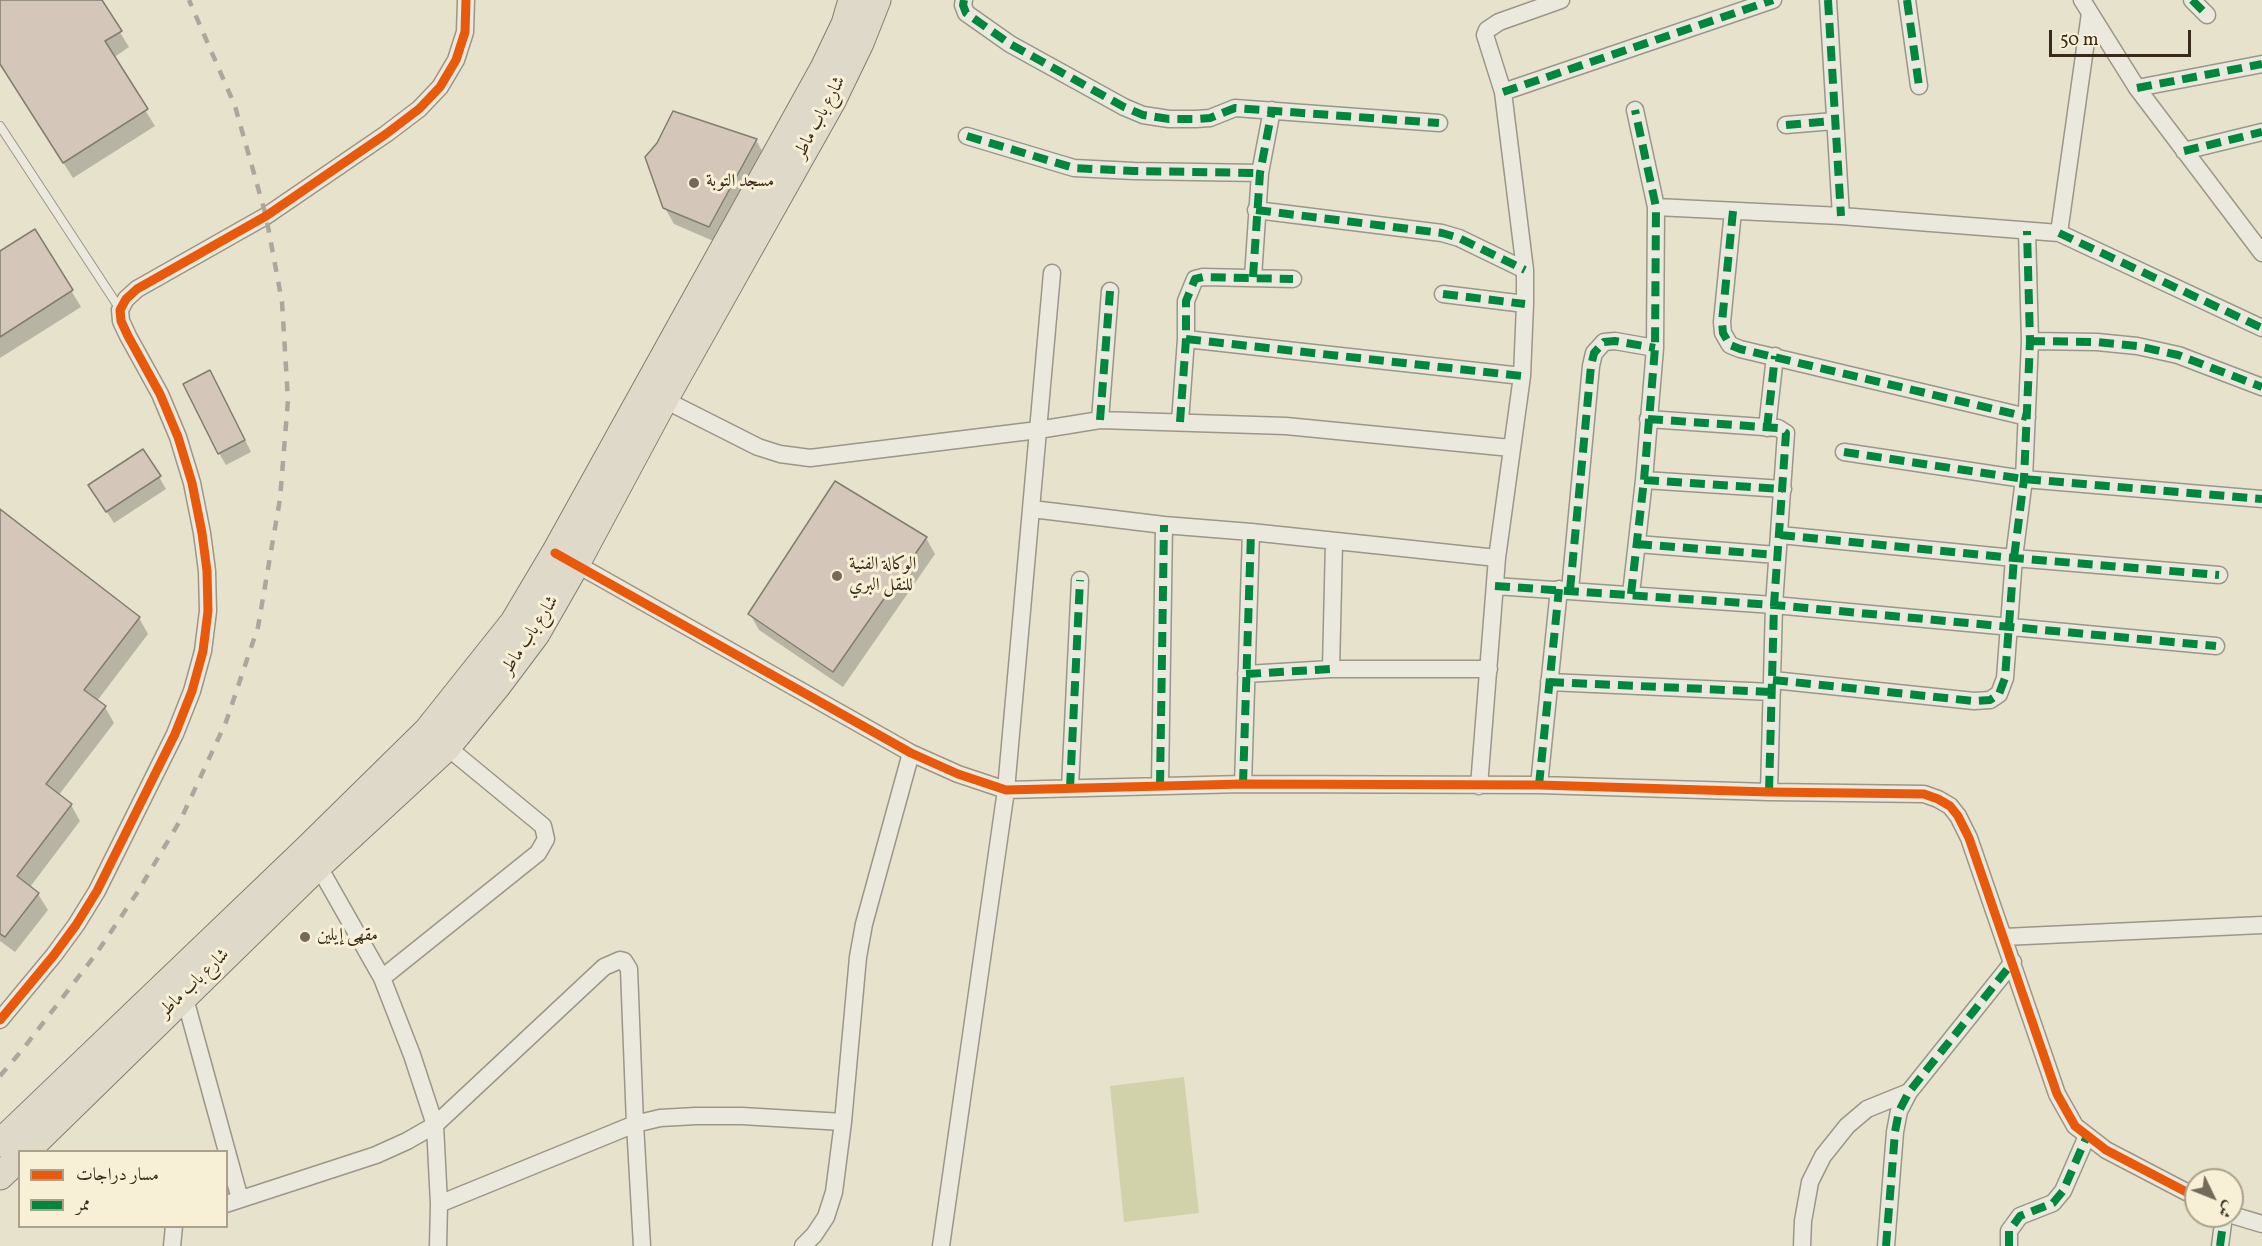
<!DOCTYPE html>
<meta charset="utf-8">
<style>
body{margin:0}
#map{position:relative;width:2262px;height:1246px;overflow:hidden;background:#e7e2cc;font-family:Vollkorn,Amiri,serif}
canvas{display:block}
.legend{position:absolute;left:18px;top:1150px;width:210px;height:78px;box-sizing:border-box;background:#f7f0d6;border:2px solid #aba18b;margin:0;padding:8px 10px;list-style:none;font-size:18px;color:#382a1b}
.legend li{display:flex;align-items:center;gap:12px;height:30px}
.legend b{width:30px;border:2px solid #aba18b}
.north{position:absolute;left:2184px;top:1168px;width:60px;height:60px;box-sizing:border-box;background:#f7f0d6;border:2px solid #aba18b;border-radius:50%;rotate:133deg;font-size:16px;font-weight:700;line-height:24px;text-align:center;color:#382a1b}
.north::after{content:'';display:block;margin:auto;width:21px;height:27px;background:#756a59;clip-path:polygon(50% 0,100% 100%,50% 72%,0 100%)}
.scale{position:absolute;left:2049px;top:30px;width:142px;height:27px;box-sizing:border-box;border:3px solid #382a1b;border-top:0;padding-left:8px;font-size:18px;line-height:21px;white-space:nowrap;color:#382a1b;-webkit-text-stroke:4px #f7f0d6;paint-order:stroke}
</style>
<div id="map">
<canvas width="2262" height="1246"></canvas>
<ul class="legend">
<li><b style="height:8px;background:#e8590c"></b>مسار دراجات</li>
<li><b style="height:8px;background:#00873e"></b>ممر</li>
</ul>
<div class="north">ش</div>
<div class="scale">50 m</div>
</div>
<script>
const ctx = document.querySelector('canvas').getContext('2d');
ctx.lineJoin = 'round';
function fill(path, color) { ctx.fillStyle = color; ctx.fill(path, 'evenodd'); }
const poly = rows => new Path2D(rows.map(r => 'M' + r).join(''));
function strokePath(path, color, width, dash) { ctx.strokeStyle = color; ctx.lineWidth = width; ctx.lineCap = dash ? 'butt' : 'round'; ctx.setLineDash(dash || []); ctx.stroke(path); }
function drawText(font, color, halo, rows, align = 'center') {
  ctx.font = font + ' Vollkorn,Amiri,serif'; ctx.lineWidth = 6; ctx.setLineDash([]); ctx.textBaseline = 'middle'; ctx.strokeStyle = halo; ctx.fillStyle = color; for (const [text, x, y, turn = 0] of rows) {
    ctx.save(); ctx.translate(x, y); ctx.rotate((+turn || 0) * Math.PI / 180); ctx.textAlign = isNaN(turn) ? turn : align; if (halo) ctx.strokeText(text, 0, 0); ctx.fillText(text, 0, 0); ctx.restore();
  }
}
fill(poly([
 [1184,1077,1199,1213,1124,1222,1110,1086]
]), '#d1d2aa');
fill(poly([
 [0,0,100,0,129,47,113,58,155,126,73,178,0,63],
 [756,140,765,156,718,243,674,224,665,208],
 [35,231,81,307,0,358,0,253],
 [217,383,251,452,226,465,219,453],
 [159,477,166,489,114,523,97,497],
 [835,483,926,538,935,554,843,687,759,630,750,614],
 [0,510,139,618,148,634,97,701,105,707,114,723,58,796,71,805,80,821,30,887,38,894,48,910,15,952,0,941]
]), '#0003');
const building = poly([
 [0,0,102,0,122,31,105,41,148,109,63,163,0,64,0,0],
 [673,111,757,139,709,227,663,208,645,157,657,143,673,111],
 [35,229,73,290,0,337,0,251,35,229],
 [210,370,245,440,218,454,183,384,210,370],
 [143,449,161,476,106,512,88,485,143,449],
 [835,481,927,537,833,672,748,614,835,481],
 [0,509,140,617,84,690,106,706,46,784,72,804,17,876,39,893,5,937,0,934,0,509]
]);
fill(building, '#d4c7b9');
strokePath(building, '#827d70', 1.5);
const lane = poly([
 [0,126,120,309]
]);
const street = poly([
 [964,0,963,5,966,13,1010,44,1124,107,1143,115,1169,119,1196,119,1210,118,1235,108,1439,123],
 [1828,0,1841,216],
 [1907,0,1919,86],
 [2082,0,2137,88,2262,253],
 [2192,0,2207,15],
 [2137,88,2262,64],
 [1503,92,1773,0],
 [1786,125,1834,121],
 [967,136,1074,168,1134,171,1260,173],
 [2184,151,2262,132],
 [1656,207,1841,216,2059,233,2262,328],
 [1256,210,1442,233,1459,238,1525,270],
 [1733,211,1722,322,1723,333,1730,345,1740,349,2027,417],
 [2059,233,2090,13],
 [1253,277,1260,173,1272,110],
 [1443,294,1525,304],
 [1186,339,1522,376],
 [2030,341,2097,342,2137,346,2178,355,2262,387],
 [657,396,758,447,780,454,810,458,1038,430,1100,420,1286,426,1511,448],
 [1648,419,1778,428,1786,433,1774,605,1769,792],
 [1100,420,1110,291],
 [1180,422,1186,339,1186,301,1195,279,1203,277,1293,279],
 [1767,428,1775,356],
 [1844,452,2024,479,2262,499],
 [1644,480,1783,489],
 [1032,509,1164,525,1251,532,1497,558],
 [1780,535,2014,558,2219,575],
 [1637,544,1777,555],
 [569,560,911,753,958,774,1006,790,1243,784,1539,785,1769,792,1924,794,1938,799,1950,806,1958,816,1969,838,2057,1094,2075,1126,2106,1150,2196,1197],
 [1495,586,1774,605,2216,646],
 [1570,590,1591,366,1594,353,1604,342,1615,341,1655,348],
 [1631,594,1644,480,1655,348,1656,207,1635,110],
 [1331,669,1334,542],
 [1246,674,1331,669,1489,669],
 [1773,680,1974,701,1990,700,1999,694,2005,678,2014,558,2024,479,2030,341,2027,231],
 [1549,682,1772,692],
 [1243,784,1251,532],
 [1160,785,1164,525],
 [1539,785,1559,589],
 [1479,786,1497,558,1522,376,1525,304,1525,270,1503,92,1485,35,1487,30,1499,22,1561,0],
 [1070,788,1080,580],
 [315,860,382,978,412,1055,435,1125,439,1204,438,1246],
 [2004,937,2262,925],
 [382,978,538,853,546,839,543,826,441,742],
 [184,995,240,1199],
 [0,1020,54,955,76,925,97,891,175,734,192,691,203,651,208,611,207,571,202,533,192,483,178,437,160,394,128,336,121,321,120,310,126,299,137,289,266,216,386,134,419,109,440,87,456,60,465,32,466,0],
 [226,1204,376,1155,407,1141,435,1125,604,967,620,960,624,961,629,969,635,1124,642,1246],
 [439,1204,635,1124,660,1118,696,1116,742,1116,843,1122],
 [2232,1215,2262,1224],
 [172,1246,174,1226],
 [803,1246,814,1235,826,1217,834,1192,843,1122,858,957,864,924,911,753],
 [941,1246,1006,790,1052,273],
 [1802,1246,1803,1221,1810,1182,1823,1156,1847,1126,1867,1109,1909,1092],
 [1886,1246,1895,1132,1899,1111,1909,1092,2013,962],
 [2009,1246,2009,1231,2020,1216,2053,1203,2063,1191,2087,1136],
 [2220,1246,2224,1216]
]);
const primary = poly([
 [0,1143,306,850,428,730,514,622,555,553,824,68,845,24,852,0],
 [25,1152,319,865,447,747,497,686,536,634,576,564,664,400,832,101,860,43,877,0],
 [0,1176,20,1157]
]);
strokePath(lane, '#9b9687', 10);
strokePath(street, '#9b9687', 19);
strokePath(primary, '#827d70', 29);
strokePath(lane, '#ebe9de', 8);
strokePath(street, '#ebe9de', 16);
strokePath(primary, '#dfd9c9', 27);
strokePath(poly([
 [0,1076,23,1049,96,954,137,893,181,819,226,722,258,627,280,499,288,400,282,302,266,216,235,106,189,0]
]), '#aca79d', 4.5, [10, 10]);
strokePath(poly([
 [964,0,963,5,966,13,1010,44,1124,107,1143,115,1169,119,1196,119,1210,118,1235,108,1439,123],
 [1828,0,1841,216],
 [1907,0,1919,86],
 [2192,0,2207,15],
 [2137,88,2262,64],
 [1503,92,1773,0],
 [1786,125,1834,121],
 [967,136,1074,168,1134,171,1260,173],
 [2184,151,2262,132],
 [1256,210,1442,233,1459,238,1525,270],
 [1733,211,1722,322,1723,333,1730,345,1740,349,2027,417],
 [2059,233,2262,328],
 [1253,277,1260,173,1272,110],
 [1443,294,1525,304],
 [1186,339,1522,376],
 [2030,341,2097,342,2137,346,2178,355,2262,387],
 [1648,419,1778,428,1786,433,1774,605,1769,792],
 [1100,420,1110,291],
 [1180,422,1186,339,1186,301,1195,279,1203,277,1293,279],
 [1767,428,1775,356],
 [1844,452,2024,479,2262,499],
 [1644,480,1783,489],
 [1780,535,2014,558,2219,575],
 [1637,544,1777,555],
 [1495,586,1774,605,2216,646],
 [1570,590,1591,366,1594,353,1604,342,1615,341,1655,348],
 [1631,594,1644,480,1655,348,1656,207,1635,110],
 [1246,674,1331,669],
 [1773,680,1974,701,1990,700,1999,694,2005,678,2014,558,2024,479,2030,341,2027,231],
 [1549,682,1772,692],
 [1243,784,1251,532],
 [1160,785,1164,525],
 [1539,785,1559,589],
 [1070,788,1080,580],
 [1886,1246,1895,1132,1899,1111,1909,1092,2013,962],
 [2009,1246,2009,1231,2020,1216,2053,1203,2063,1191,2087,1136],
 [2220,1246,2224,1216]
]), '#00873e', 8, [15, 8]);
strokePath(poly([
 [555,553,911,753,958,774,1006,790,1243,784,1539,785,1769,792,1924,794,1938,799,1950,806,1958,816,1969,838,2057,1094,2075,1126,2106,1150,2196,1197],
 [0,1020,54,955,76,925,97,891,175,734,192,691,203,651,208,611,207,571,202,533,192,483,178,437,160,394,128,336,121,321,120,310,126,299,137,289,266,216,386,134,419,109,440,87,456,60,465,32,466,0]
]), '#e8590c', 9);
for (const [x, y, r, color] of [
 [694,183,6,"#756a59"],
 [837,576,6,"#756a59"],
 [305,937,6,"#756a59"]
]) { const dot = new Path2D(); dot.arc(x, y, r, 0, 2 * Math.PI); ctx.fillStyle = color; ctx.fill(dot); strokePath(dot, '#f7f0d6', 2); }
drawText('18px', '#382a1b', '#f7f0d6', [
 ["شارع باب ماطر",821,118,-62],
 ["شارع باب ماطر",531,636,-57],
 ["شارع باب ماطر",195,984,-44]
]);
drawText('18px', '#382a1b', '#f7f0d6', [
 ["مسجد التوبة",706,183],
 ["الوكالة الفنية",849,566],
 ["للنقل البري",849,587],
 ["مقهى إيلين",317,937]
], 'left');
</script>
